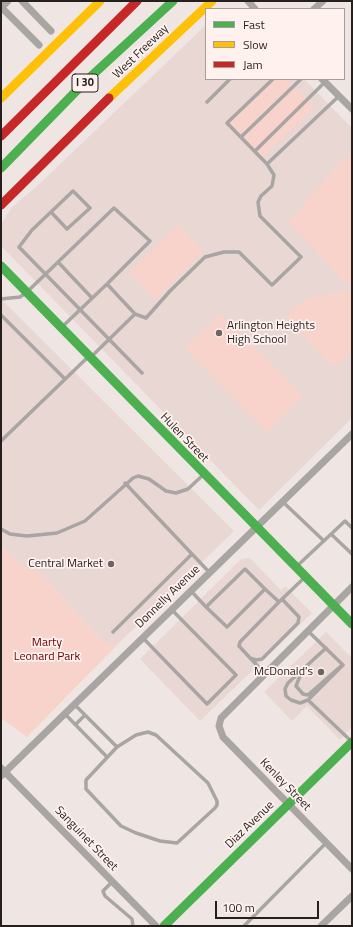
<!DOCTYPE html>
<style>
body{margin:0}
#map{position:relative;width:353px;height:927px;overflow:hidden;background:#efe6e4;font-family:"Titillium Web",sans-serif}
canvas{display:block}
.frame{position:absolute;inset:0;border:2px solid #251f1e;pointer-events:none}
.legend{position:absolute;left:205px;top:8px;width:140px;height:72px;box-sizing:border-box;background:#fff1ee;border:1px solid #a89d9b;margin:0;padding:5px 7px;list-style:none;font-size:12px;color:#251f1e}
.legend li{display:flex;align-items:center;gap:8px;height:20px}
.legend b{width:20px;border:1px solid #a89d9b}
.scale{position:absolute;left:215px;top:901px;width:104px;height:18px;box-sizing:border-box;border:2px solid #251f1e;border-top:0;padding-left:5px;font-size:12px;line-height:14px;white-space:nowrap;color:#251f1e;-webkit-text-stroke:3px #fff1ee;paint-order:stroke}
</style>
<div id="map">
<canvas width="353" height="927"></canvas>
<div class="frame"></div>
<ul class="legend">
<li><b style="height:5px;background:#4caf50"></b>Fast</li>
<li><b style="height:5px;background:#ffc107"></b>Slow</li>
<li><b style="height:5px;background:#c62828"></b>Jam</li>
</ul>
<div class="scale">100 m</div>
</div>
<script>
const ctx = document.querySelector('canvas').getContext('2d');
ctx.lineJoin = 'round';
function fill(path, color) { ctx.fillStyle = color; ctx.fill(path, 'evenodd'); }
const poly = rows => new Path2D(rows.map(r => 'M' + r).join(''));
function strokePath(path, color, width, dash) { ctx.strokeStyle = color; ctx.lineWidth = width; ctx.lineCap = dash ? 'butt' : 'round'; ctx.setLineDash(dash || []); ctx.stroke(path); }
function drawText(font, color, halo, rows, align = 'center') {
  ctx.font = font + ' "Titillium Web",sans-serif'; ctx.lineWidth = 3.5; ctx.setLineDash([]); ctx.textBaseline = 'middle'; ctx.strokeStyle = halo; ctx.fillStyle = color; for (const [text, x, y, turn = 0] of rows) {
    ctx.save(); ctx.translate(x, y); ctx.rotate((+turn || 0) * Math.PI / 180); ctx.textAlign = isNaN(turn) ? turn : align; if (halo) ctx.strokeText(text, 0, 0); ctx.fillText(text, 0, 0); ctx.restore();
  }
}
fill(poly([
 [206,25,206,79,304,79,352,128,352,418,259,510,3,248,1,243,1,224,12,207,35,188],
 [1,299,234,531,119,643,105,643,33,567,25,569,1,546],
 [250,558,281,590,285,586,312,613,200,721,140,659,241,559],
 [326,632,352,658,352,727,340,740,307,706,292,721,264,692]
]), '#e9d7d3');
fill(poly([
 [271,79,287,79,315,107,260,160,225,124],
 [352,152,352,286,347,285,288,221,302,209,306,199],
 [178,225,204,252,156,299,129,272],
 [349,290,352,293,352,351,337,365,331,365,285,316,302,302,313,297],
 [221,313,303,396,267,432,185,349],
 [1,546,25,569,33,567,105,643,119,643,27,737,1,718]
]), '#f7d3cc');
strokePath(poly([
 [207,102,230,79],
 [241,137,301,79],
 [255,151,325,82],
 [267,164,227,123,273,79],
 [51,212,67,229,90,208,73,191,32,230,19,247,142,373],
 [58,262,92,298],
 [1,299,20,297,27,292,114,208,150,241,107,284,135,314],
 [1,315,65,379],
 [62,327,107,284],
 [91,357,135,314,146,318,170,291,205,257,224,252,239,252,272,285,301,257,260,216,258,202,261,196,272,186,274,175,267,164,339,96],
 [1,441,88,357],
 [125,483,209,572],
 [283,502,324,541],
 [1,529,10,534,27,536,57,533,85,521,133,478,138,476,149,479,166,491,176,493,188,489,203,475],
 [331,534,352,554],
 [296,567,345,521,352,528],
 [265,589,279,602,305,577],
 [191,591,206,607,227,627,265,589,245,569,206,607],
 [308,631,343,665,308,700],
 [113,632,192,554],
 [143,638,207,704,236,675,172,610],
 [326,648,288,683,285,689,286,696,291,700,300,703,308,700,351,741],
 [250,658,256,660,262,659,298,623,299,617,282,599],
 [302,671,296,686,303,694,308,695,341,666],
 [265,674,239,646,240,642,279,602],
 [74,704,117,747],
 [65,714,107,757],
 [76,724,85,715],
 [148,732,156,735,208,783,217,801,217,805,215,808,177,843,160,841,136,833,121,826,86,789,86,780,117,747,136,735,148,732],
 [112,882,103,891,105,896,132,919,133,926],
 [244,926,326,843]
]), '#a8a5a3', 3.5);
strokePath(poly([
 [22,1,51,31],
 [248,1,255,9],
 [1,7,39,45],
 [1,8,8,1],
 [314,9,323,1],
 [322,79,352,109],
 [352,587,221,718,219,726,223,737,352,869],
 [1,768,156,926],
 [1,776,352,434],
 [321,926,352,896]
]), '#a8a5a3', 7);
strokePath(poly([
 [1,168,87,80,173,1],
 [1,266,352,624],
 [164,926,352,742]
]), '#4caf50', 9);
strokePath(poly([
 [1,98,100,1],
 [109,98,212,1]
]), '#ffc107', 9);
strokePath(poly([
 [1,136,137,1],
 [1,205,109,98]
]), '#c62828', 9);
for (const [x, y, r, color] of [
 [219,333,4,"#6c6563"],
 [111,564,4,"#6c6563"],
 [321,672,4,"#6c6563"]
]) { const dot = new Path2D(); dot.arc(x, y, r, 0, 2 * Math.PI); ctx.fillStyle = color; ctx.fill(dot); strokePath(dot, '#fff1ee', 1.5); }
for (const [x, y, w] of [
 [85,83,26]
]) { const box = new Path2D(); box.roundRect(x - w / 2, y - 9, w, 18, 3); ctx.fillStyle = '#fff1ee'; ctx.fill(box); strokePath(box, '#251f1e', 1); }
drawText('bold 11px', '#251f1e', null, [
 ["I 30",85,83]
]);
drawText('12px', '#251f1e', '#fff1ee', [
 ["West Freeway",141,52,-44],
 ["Hulen Street",184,438,46],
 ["Donnelly Avenue",168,597,-44],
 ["Kenley Street",285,785,46],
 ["Diaz Avenue",250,825,-44],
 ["Sanguinet Street",86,839,46]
]);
drawText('12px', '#251f1e', '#fff1ee', [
 ["Arlington Heights",227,326,"left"],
 ["High School",227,340,"left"],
 ["Central Market",103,564],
 ["McDonald's",313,672]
], 'right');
drawText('12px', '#6d0100', '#fff1ee', [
 ["Marty",47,643],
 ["Leonard Park",47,657]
]);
</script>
